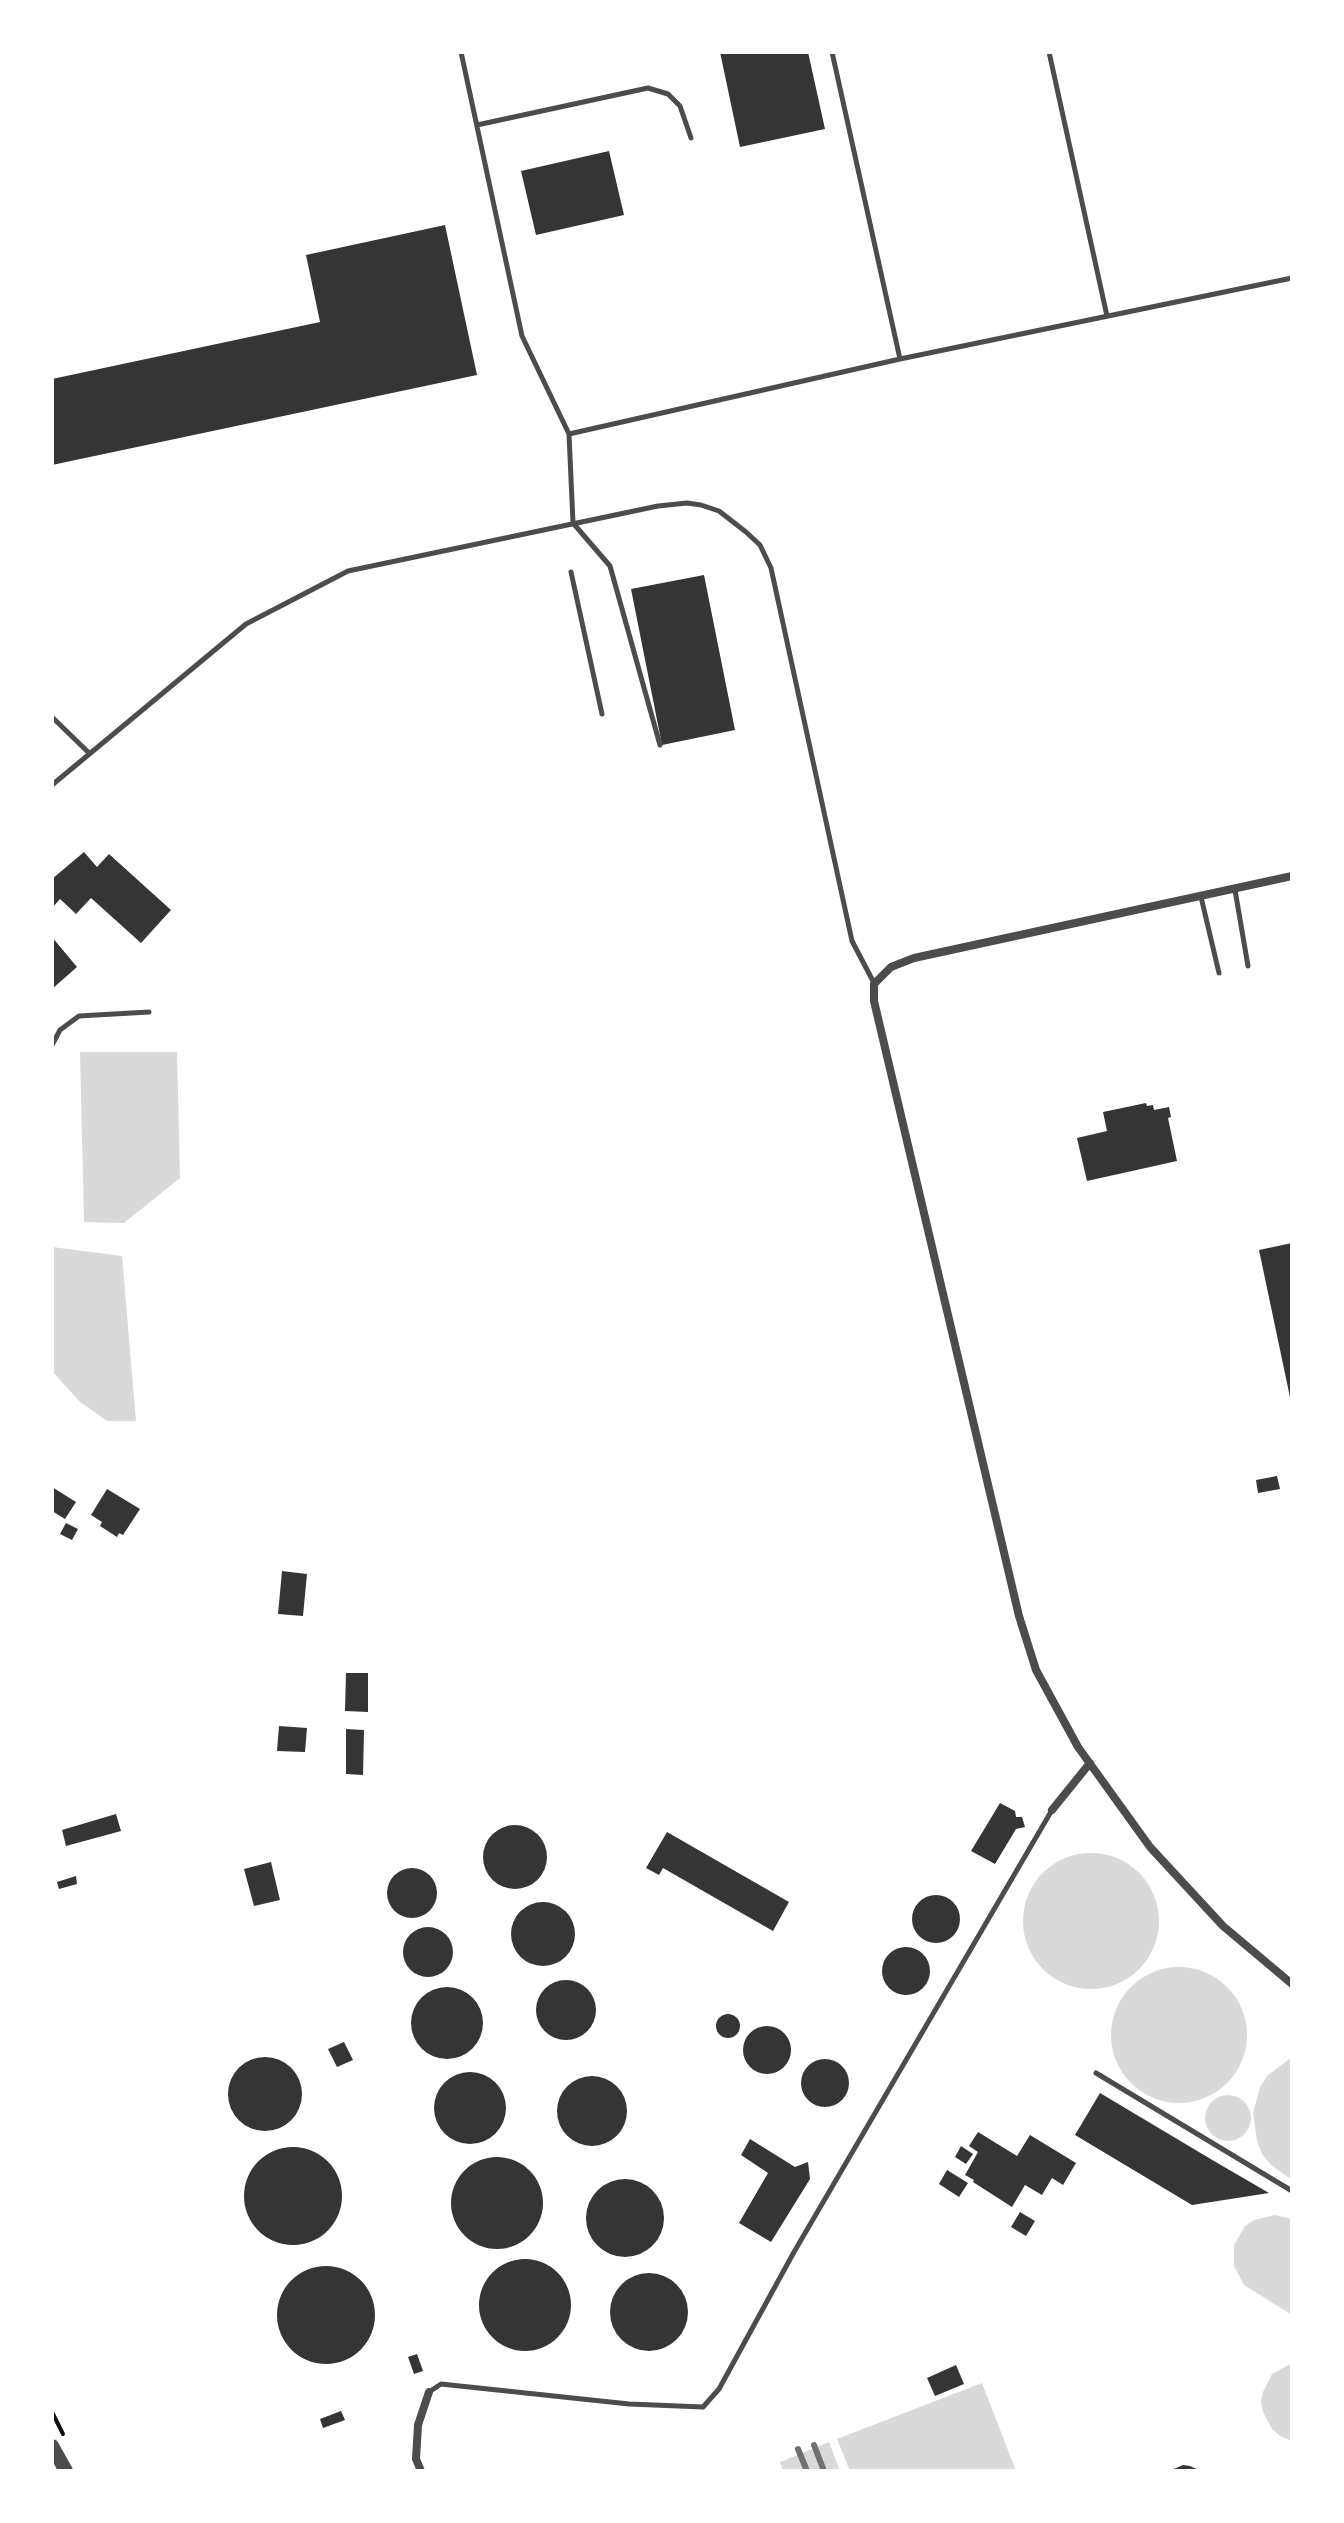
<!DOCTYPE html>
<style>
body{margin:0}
#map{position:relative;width:1344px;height:2523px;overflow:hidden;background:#fff;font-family:"Varela Round",sans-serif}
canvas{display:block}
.frame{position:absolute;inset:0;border:54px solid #fff;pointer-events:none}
</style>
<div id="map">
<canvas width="1344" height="2523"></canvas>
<div class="frame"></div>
</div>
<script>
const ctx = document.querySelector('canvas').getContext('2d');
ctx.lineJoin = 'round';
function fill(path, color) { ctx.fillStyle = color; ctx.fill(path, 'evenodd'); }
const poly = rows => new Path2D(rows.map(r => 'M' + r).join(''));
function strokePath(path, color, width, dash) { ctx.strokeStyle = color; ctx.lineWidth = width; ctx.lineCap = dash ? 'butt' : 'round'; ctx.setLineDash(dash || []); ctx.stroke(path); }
fill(poly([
 [80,1052,177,1052,180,1178,124,1223,84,1222],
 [52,1247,122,1256,136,1421,107,1421,79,1401,52,1371],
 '1023 1921a68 68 0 1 1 136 0a68 68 0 1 1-136 0Z',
 '1111 2035a68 68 0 1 1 136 0a68 68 0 1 1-136 0Z',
 [1292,2057,1292,2180,1271,2165,1262,2154,1257,2141,1253,2113,1260,2087,1268,2075],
 '1205 2118a23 23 0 1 1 46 0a23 23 0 1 1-46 0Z',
 [1275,2215,1292,2219,1292,2315,1244,2285,1234,2266,1234,2245,1245,2226,1254,2220],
 [1292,2363,1292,2441,1280,2436,1272,2429,1263,2412,1261,2402,1263,2392,1272,2374],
 [982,2383,1016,2471,850,2471,837,2439],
 [829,2442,840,2471,783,2471,780,2462]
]), '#d9d9d9');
fill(poly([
 [720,52,808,52,825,129,740,147],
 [609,151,624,215,536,235,521,171],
 [445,225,477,375,52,465,52,379,320,322,306,255],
 [704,575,735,730,662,745,631,589],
 [84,852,97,867,109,854,171,910,141,943,91,898,76,914,60,899,52,908,52,879],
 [52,937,77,967,52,989],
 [1146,1103,1147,1106,1153,1105,1154,1110,1169,1107,1171,1117,1168,1118,1177,1161,1087,1181,1077,1138,1107,1131,1103,1112],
 [1292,1243,1292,1401,1291,1402,1259,1250],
 [1277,1476,1280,1489,1258,1493,1256,1480],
 [52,1487,76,1502,65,1519,52,1511],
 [107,1489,140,1509,123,1535,119,1533,117,1537,100,1526,102,1522,91,1515],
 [66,1523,78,1529,72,1540,60,1534],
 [282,1571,307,1574,303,1616,278,1614],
 [346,1673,368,1673,368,1712,345,1711],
 [279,1726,307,1728,305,1752,277,1751],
 [346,1729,364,1730,363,1775,346,1774],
 [1000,1803,1015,1811,1016,1817,1022,1817,1025,1827,1016,1829,995,1864,971,1851],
 [116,1814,121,1831,66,1846,62,1830],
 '483 1857a32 32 0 1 1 64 0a32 32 0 1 1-64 0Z',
 [667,1832,789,1902,773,1931,663,1868,659,1875,646,1868],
 [271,1862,280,1900,254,1906,244,1869],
 '387 1893a25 25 0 1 1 50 0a25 25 0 1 1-50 0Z',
 [76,1876,77,1884,59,1889,57,1882],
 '912 1919a24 24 0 1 1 48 0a24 24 0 1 1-48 0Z',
 '511 1934a32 32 0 1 1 64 0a32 32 0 1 1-64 0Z',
 '403 1952a25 25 0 1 1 50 0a25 25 0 1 1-50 0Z',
 '882 1971a24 24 0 1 1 48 0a24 24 0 1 1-48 0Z',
 '536 2010a30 30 0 1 1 60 0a30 30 0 1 1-60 0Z',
 '411 2023a36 36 0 1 1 72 0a36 36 0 1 1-72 0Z',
 '716 2026a12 12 0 1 1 24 0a12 12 0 1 1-24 0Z',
 '743 2050a24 24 0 1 1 48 0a24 24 0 1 1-48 0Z',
 [344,2042,353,2060,337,2067,328,2049],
 '228 2094a37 37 0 1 1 74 0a37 37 0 1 1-74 0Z',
 '801 2083a24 24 0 1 1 48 0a24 24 0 1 1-48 0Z',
 '434 2108a36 36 0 1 1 72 0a36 36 0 1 1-72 0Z',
 '557 2111a35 35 0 1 1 70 0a35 35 0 1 1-70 0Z',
 [1100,2093,1214,2161,1269,2193,1192,2205,1075,2135],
 [978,2132,1017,2156,1030,2135,1076,2163,1063,2185,1052,2178,1042,2195,1025,2185,1012,2207,973,2182,974,2180,965,2175,978,2152,969,2146],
 [750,2139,795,2167,808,2162,810,2179,771,2242,739,2223,768,2173,741,2155],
 [961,2146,973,2154,966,2164,955,2157],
 '244 2196a49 49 0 1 1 98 0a49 49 0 1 1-98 0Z',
 '451 2203a46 46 0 1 1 92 0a46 46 0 1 1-92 0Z',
 [947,2170,968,2183,959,2197,939,2184],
 '586 2218a39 39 0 1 1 78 0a39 39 0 1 1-78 0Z',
 [1020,2212,1035,2221,1026,2236,1011,2227],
 '479 2305a46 46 0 1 1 92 0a46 46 0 1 1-92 0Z',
 '277 2315a49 49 0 1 1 98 0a49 49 0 1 1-98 0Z',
 '610 2312a39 39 0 1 1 78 0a39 39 0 1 1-78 0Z',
 [417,2354,423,2371,414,2374,408,2357],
 [956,2365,964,2384,935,2396,927,2378],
 [341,2411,345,2420,323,2428,320,2419],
 [1183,2465,1190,2466,1201,2471,1169,2471]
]), '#353535');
strokePath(poly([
 [52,2412,63,2434]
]), '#111', 4);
strokePath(poly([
 [461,52,522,336,569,434],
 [832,52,900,359],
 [1049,52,1107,316],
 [477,125,648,88,668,94,680,106,691,138],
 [571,572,602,714],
 [52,717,89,753],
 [660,745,610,566,573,523,569,434,900,359,1292,278],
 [52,785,246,624,348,571,658,506,687,503,701,505,719,511,746,532,760,545,771,568,852,941,874,983],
 [1235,890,1248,966],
 [1201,897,1219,973],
 [52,1045,60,1030,79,1016,149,1012],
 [1096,2073,1292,2191],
 [429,2392,441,2384,629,2404,703,2407,719,2389,794,2252,1052,1810]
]), '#4c4c4c', 5);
strokePath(poly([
 [1292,876,914,958,891,967,874,984,874,1001,1019,1616,1036,1670,1078,1747,1150,1847,1223,1926,1292,1984],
 [1052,1810,1090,1763],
 [421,2471,416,2459,418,2425,429,2392]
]), '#4c4c4c', 8);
strokePath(poly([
 [52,2446,66,2471]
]), '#4c4c4c', 14);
strokePath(poly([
 [814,2445,824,2471],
 [798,2449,807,2471]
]), '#707070', 6);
</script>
